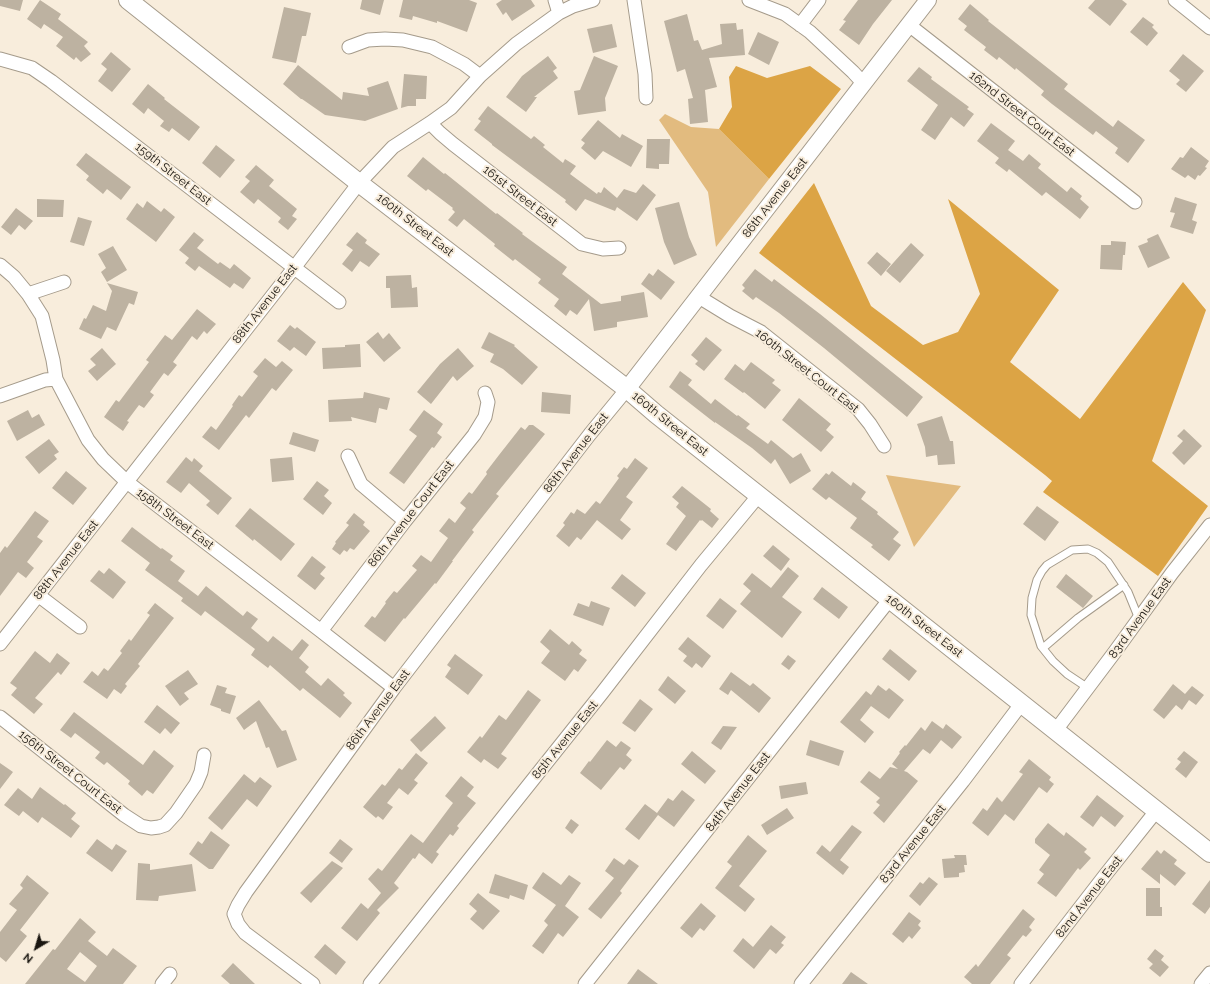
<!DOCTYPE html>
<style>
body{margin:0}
#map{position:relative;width:1210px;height:984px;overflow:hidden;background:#f8eddc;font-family:Raleway,sans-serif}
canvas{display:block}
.north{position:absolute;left:16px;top:928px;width:40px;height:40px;-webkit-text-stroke:3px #f8eddc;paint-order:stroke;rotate:218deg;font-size:11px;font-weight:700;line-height:16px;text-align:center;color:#1a1610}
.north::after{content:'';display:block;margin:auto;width:14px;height:18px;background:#1a1610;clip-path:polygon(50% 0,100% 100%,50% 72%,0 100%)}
</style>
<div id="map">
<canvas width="1210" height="984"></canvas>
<div class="north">N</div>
</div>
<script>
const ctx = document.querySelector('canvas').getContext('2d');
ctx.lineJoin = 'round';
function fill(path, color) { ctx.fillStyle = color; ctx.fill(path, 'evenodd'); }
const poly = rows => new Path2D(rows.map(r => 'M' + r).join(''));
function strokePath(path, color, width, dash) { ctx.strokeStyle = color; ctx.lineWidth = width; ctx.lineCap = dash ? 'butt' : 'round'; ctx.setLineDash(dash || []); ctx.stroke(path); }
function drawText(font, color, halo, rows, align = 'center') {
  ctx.font = font + ' Raleway,sans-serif'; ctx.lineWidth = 4; ctx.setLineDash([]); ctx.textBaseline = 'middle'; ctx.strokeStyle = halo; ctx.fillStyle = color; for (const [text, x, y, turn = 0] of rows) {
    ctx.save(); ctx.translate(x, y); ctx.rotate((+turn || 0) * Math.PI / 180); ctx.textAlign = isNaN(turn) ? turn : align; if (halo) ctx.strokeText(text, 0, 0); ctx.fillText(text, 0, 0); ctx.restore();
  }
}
fill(poly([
 [665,114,691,127,719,129,769,179,716,247,708,192,659,120],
 [886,475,961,486,914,547]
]), '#e2bb7f');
fill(poly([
 [736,66,767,78,810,66,841,89,769,179,719,129,732,107,729,77],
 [814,183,871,306,923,345,958,332,980,294,948,199,1059,290,1010,362,1080,419,1183,282,1206,310,1152,461,1208,506,1158,576,1043,492,1052,481,1045,475,759,253]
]), '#dca445');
fill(poly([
 [0,0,23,0,20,11,0,6],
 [40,0,61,14,58,19,88,42,84,46,91,54,81,62,76,57,74,60,56,46,63,37,44,24,41,29,27,19],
 [362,0,384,0,380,15,360,9],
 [403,0,469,0,477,3,467,32,437,21,437,23,413,16,412,20,399,17],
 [502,0,531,0,535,6,512,21,506,12,503,15,496,4],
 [858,0,892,0,873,24,859,45,839,30,846,21,843,20],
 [1095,0,1122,0,1127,4,1110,26,1088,8],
 [970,4,989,20,988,21,1068,84,1064,89,1113,127,1118,120,1145,140,1128,163,1115,153,1118,148,1096,131,1093,135,1052,104,1041,95,1044,91,1016,68,1015,70,999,57,997,60,984,50,986,47,964,30,967,26,958,19],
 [284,7,311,13,306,36,302,36,296,63,272,58],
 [687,14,694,41,698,40,702,50,722,44,720,24,736,23,737,30,743,29,745,55,709,58,717,87,705,90,708,122,690,124,688,99,693,98,685,69,677,72,664,21],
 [1143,17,1154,25,1152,27,1158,33,1147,46,1130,32],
 [612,24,617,47,593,53,587,29],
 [758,32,779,42,769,65,748,54],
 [111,52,131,69,112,92,98,81,107,69,101,64],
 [1183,54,1204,71,1186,92,1176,84,1180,80,1169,71],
 [548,56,557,68,553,71,558,78,534,97,537,97,526,112,506,97,522,76],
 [594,56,618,66,605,98,606,111,578,115,574,91,580,90],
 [298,65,342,100,343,92,369,96,367,88,388,81,398,109,365,121,325,115,302,99,301,99,283,84],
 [919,67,932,77,931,79,969,107,967,109,974,114,964,127,951,117,935,140,921,130,938,105,907,81],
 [404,74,427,76,426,99,416,99,416,106,408,106,401,108],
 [148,84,165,98,164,99,200,127,189,141,172,128,169,132,160,126,164,121,148,108,144,114,132,104],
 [488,106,531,139,534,136,545,145,543,147,563,163,565,159,576,166,570,174,597,194,598,192,601,193,604,187,617,198,624,189,636,193,643,184,656,195,637,221,617,207,615,211,585,199,576,211,565,202,566,200,492,145,492,144,474,130,481,121,478,119],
 [598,120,620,138,622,134,643,146,631,167,603,151,595,160,581,148,585,143,581,140],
 [991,123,1015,141,1008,150,1023,161,1029,154,1041,164,1038,168,1067,192,1071,187,1082,196,1080,199,1089,207,1080,219,1046,192,1042,196,1009,169,1007,172,995,163,999,158,977,141],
 [647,139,670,139,669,164,659,164,659,169,646,168],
 [216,145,235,160,220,178,202,163],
 [1191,147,1209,161,1205,167,1207,168,1200,176,1198,175,1195,180,1188,175,1185,178,1171,169,1180,157,1183,158],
 [86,153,131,187,121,200,107,189,103,194,86,180,89,176,76,165],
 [423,157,444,174,445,173,496,214,497,213,523,233,522,234,567,267,562,274,601,304,621,301,621,296,644,292,648,317,617,322,617,327,594,331,589,299,577,315,570,310,566,316,554,306,559,299,538,283,541,279,515,259,513,261,494,246,495,244,464,219,457,227,448,220,455,212,452,209,453,208,428,189,426,191,407,176],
 [256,165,274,180,269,186,297,209,292,216,297,219,288,230,278,222,281,218,258,199,254,204,240,192,250,181,245,177],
 [1175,197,1197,204,1192,220,1197,222,1193,234,1170,227,1175,213,1170,212],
 [37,199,64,200,63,217,37,217],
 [147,201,161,212,164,208,175,217,156,242,126,219,137,203,143,208],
 [679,202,689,237,697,255,674,265,664,242,655,208],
 [16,208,33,221,25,230,19,225,11,235,1,227],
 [78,217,92,221,84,246,70,242],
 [194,232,204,240,197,248,218,264,220,262,230,269,234,264,251,278,243,289,234,283,230,288,199,266,195,271,185,263,189,258,179,250],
 [357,232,367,240,365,243,380,254,369,267,360,261,352,272,342,264,353,250,346,245],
 [1158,234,1170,258,1148,268,1138,246,1148,242,1147,239],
 [1111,241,1126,242,1125,255,1123,255,1122,270,1100,269,1101,245,1111,245],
 [911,243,924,255,900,283,886,271],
 [113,246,127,270,107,282,101,272,106,268,98,254],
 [877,252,891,264,881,276,867,263],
 [658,269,675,282,661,300,641,284,649,273,653,276],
 [755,269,772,282,774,279,820,314,923,397,907,417,824,348,779,313,756,297,753,300,742,291,745,288,742,285],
 [411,275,412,288,417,287,418,307,391,308,390,288,386,288,386,276],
 [107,283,138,292,134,305,129,303,116,331,107,327,101,339,79,329,84,318,86,319,93,305,106,311,112,291],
 [197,309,216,324,207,334,204,331,197,340,192,336,173,362,177,365,168,376,164,373,150,392,154,395,144,408,139,405,127,421,129,422,123,431,104,417,116,400,119,402,149,362,146,360,165,335,172,340],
 [290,325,295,329,297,327,316,342,306,356,294,347,290,351,277,341],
 [378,332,383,339,389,333,401,348,384,362,366,342],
 [489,332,515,345,514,346,538,367,522,385,503,369,490,362,494,354,481,348],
 [706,337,722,350,704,371,695,364,698,361,691,355],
 [360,344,361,367,323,369,322,348,345,347,345,345],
 [102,348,116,364,97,381,88,371,96,365,90,359],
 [458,348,474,366,457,381,453,376,431,404,417,392,440,364],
 [265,358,276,367,282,361,293,370,276,391,272,388,249,418,246,415,219,450,202,437,211,426,216,430,233,406,232,405,239,395,242,397,258,376,253,372],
 [751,362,775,380,772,383,781,390,765,409,744,392,743,393,724,379,735,364,744,371],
 [680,371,692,380,688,385,711,404,715,399,737,416,738,415,750,424,746,428,768,444,771,440,793,458,801,453,811,471,790,484,775,459,771,464,752,448,715,422,715,423,669,387],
 [364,392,390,398,387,410,379,408,376,423,351,417,352,421,329,422,328,400,363,398],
 [542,392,571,395,570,414,541,412],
 [799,398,831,424,826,430,834,437,821,452,782,420],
 [28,410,32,418,39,414,45,425,17,441,7,421],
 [424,410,443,424,437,433,442,437,434,448,432,447,404,484,389,473,417,436,409,430],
 [942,416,950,441,953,441,955,464,938,465,937,455,926,457,925,447,917,424],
 [529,425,533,425,545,434,496,494,499,496,472,530,474,532,452,561,453,561,436,584,435,583,405,619,404,618,385,642,364,626,372,616,375,618,386,603,385,602,394,591,397,593,417,570,412,566,421,555,431,562,448,538,439,531,449,518,455,523,466,508,460,503,469,492,472,494,487,474,486,472,499,455,521,427,525,430],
 [1184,429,1202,446,1184,465,1172,453,1183,441,1177,436],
 [293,432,319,440,315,452,289,444],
 [49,439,59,452,54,455,57,459,39,474,25,457],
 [186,457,192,462,194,458,203,466,199,471,232,498,218,515,206,505,210,501,189,483,181,493,166,482],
 [292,457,294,480,272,482,270,459],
 [635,458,648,468,626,497,633,502,620,520,631,529,622,540,597,520,581,540,577,537,569,547,556,536,565,525,563,523,571,512,574,514,577,509,585,514,596,501,600,504,619,478,617,476,624,467,627,469],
 [66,471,87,488,73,505,52,488],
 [832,471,851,486,853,482,866,492,861,499,878,512,877,514,899,532,893,539,901,545,889,561,871,547,873,545,850,528,857,518,829,497,826,500,812,489,826,473,829,475],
 [317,481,329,490,324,496,332,503,323,515,303,499],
 [682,486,711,509,710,511,719,519,712,528,702,520,701,521,700,520,676,551,666,544,686,516,676,507,679,503,672,497],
 [1037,506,1059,522,1045,541,1023,524],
 [250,508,295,544,281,561,254,539,253,541,235,526],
 [35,511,49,521,37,537,43,541,27,562,34,568,26,578,18,572,0,596,0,553,5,546,7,548],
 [354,513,365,522,363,525,370,531,354,550,350,548,347,552,344,550,340,555,332,549,336,543,335,542,349,525,346,523],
 [132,527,161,549,162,548,173,556,170,560,185,571,178,581,198,596,206,586,243,616,247,611,258,619,251,628,268,642,273,636,292,651,302,639,309,645,299,658,309,667,305,672,321,686,328,678,345,693,343,695,352,703,340,718,303,688,300,691,270,665,268,668,251,655,255,649,205,611,201,616,181,601,183,598,145,570,150,563,121,541],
 [773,545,790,559,781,571,763,556],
 [312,556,326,567,320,574,325,578,315,590,297,576],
 [788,567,799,576,782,597,802,612,782,638,740,604,751,591,743,584,752,573,771,588],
 [109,568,126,582,113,599,90,581,99,570,104,574],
 [622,574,646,593,635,607,611,588],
 [1066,574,1093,596,1083,608,1056,587],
 [822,587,848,607,839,619,813,599],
 [720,598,737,611,723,629,706,616],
 [591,601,610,608,603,626,573,615,578,603,589,607],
 [155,603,174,618,138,664,140,666,125,684,127,686,121,694,114,689,107,699,83,682,92,671,98,676,104,668,108,671,122,653,120,651,129,639,131,641,150,615,147,613],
 [550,629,569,645,572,641,582,650,579,654,587,660,578,672,574,669,565,681,541,663,550,651,540,642],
 [688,637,711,656,702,668,696,663,692,668,683,661,687,656,678,649],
 [890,649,917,671,909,681,882,659],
 [35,651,50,663,57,653,70,663,61,675,58,672,35,698,43,704,34,714,11,695,17,688,10,683],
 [455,654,483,675,468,695,445,677,451,668,447,665],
 [788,655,796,661,789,670,781,664],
 [188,670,198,684,184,693,189,699,180,706,165,686],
 [731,672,750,686,753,683,771,698,759,713,731,690,728,695,719,689],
 [668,676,686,691,675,704,658,690],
 [1173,684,1185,694,1192,686,1204,695,1196,705,1189,700,1182,710,1176,705,1164,719,1153,710],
 [217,685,227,688,225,693,236,696,230,714,221,711,221,709,210,705],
 [878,685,886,691,889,688,904,700,889,719,871,706,860,720,874,732,865,743,840,722,866,691,871,695],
 [528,690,541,700,501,754,507,758,498,769,484,759,481,763,467,752,480,736,482,738,499,715,506,720],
 [640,699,653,709,635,732,622,723],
 [259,700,282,731,286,730,297,760,277,768,269,747,266,748,256,721,244,730,236,718],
 [157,705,180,723,171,734,165,728,160,734,144,722],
 [74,712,143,765,154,750,174,766,153,794,147,790,142,796,128,784,130,781,107,762,104,765,95,758,100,752,75,733,71,738,60,730],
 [435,716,446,728,421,752,410,740],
 [932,721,943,729,946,724,962,737,952,749,941,740,930,754,923,749,904,771,907,772,918,781,884,823,873,813,880,805,876,802,880,798,860,782,869,771,880,779,890,767,898,769,892,764,900,753,899,752,905,745,906,746,921,727,925,731],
 [723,726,737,727,721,750,711,743],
 [607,740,616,747,621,741,631,748,626,755,632,760,624,770,620,767,601,790,580,773,589,761,590,762],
 [810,740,844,751,839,766,806,755],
 [692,751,716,771,705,784,681,764],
 [1184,751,1198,762,1186,778,1175,769,1181,762,1177,759],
 [416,753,428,763,414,780,418,783,408,795,399,788,387,803,393,807,383,820,378,816,376,818,363,807,382,784,385,786,399,768,402,770],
 [1029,759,1051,777,1049,780,1054,784,1047,793,1039,787,1014,821,1005,814,988,836,972,823,983,808,987,811,997,797,1002,802,1023,774,1019,772],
 [0,763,13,772,0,789],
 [244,774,255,783,260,777,272,786,257,807,247,799,222,830,208,818],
 [461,776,474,787,467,796,476,803,457,826,459,828,453,836,450,834,436,852,439,854,432,864,419,853,415,859,413,858,394,883,399,888,377,910,380,913,357,941,341,928,361,903,368,909,381,893,368,879,378,868,382,871,411,834,423,843,453,803,445,796],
 [806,782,808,794,781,799,779,786],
 [40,787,64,805,65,804,76,813,71,819,80,826,71,838,42,817,38,823,23,811,19,816,4,805,18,788,32,799],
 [682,790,695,800,674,827,658,815,639,840,625,829,645,804,657,813,668,798,673,801],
 [1097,795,1124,816,1115,827,1101,816,1093,827,1080,817],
 [787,808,794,818,767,835,761,825],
 [571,819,579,825,572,834,565,828],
 [1048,823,1064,836,1066,832,1087,849,1084,852,1091,858,1080,870,1078,868,1056,897,1037,883,1044,874,1039,870,1050,855,1035,843,1035,839],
 [852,825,862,832,840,860,849,867,843,875,816,853,822,845,830,852],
 [211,831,230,845,213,869,209,869,189,854,198,841,202,844],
 [748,835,767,851,739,886,755,899,745,912,715,888,732,866,727,862],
 [97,839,112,850,116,844,127,851,112,872,86,853],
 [340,839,353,849,342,863,329,853],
 [1157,850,1161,854,1164,850,1177,860,1174,864,1186,873,1175,886,1160,874,1160,884,1141,869],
 [954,855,966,855,967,865,964,865,965,872,959,873,959,877,944,878,942,859,955,858],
 [614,858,624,865,629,859,639,866,620,891,622,893,601,919,588,909,614,878,605,871],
 [332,861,343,868,311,903,300,893],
 [138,863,150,864,150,870,192,864,196,891,159,896,158,901,136,900],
 [543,872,561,885,569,875,581,883,565,906,579,917,563,937,558,933,543,954,532,946,548,925,544,921,556,905,532,888],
 [495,874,528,885,524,900,510,895,509,899,489,893],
 [27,875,49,893,20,930,27,936,6,962,0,957,0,932,17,910,9,904,23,888,20,885],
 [929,877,938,884,920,906,909,896,920,882,923,884],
 [1210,880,1210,907,1205,914,1192,904],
 [1146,888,1160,888,1160,907,1162,907,1162,916,1146,916],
 [478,893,500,911,483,930,470,919,477,911,469,904],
 [701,903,716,916,704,931,700,928,692,938,680,928],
 [1023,909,1035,919,1029,927,1032,930,1026,937,1023,935,1007,955,1011,958,990,984,972,984,964,977,976,964,978,967],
 [909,912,921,921,918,925,921,928,912,939,909,936,903,943,892,934],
 [80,918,96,932,88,941,107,956,113,948,137,966,123,984,25,984,53,949,55,950],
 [80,952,97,966,85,982,67,969],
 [771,925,786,937,781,943,784,945,776,954,770,949,754,969,733,951,743,938,753,947],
 [325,944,346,962,336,975,314,957],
 [1155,949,1164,956,1161,960,1169,967,1160,977,1149,968,1153,964,1147,959],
 [233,963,255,984,230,984,221,976],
 [638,969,658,984,627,984],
 [851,972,868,984,842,984]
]), '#bdb2a1');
const service = poly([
 [1043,648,1078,618,1124,585],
 [1088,688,1067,674,1053,661,1041,646,1031,615,1032,598,1037,580,1042,571,1047,565,1072,550,1088,549,1097,553,1108,562,1128,592,1139,619]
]);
const minor = poly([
 [555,0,559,13],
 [634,0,645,74,646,98],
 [749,0,785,14,810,32,853,72,864,84],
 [1175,0,1210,28],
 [800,25,819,0],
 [909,25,1135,202],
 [349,47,368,40,385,39,403,40,432,47,464,64,480,76],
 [0,59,32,68,51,81,339,302],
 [430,123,440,133,453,144,582,244,603,249,619,248],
 [0,265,14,277,28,294,42,316,53,360,56,379,88,440,103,459,127,482,321,631,394,688],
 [28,294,64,282],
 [699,297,730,316,761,332,858,409,870,424,884,446],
 [0,396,45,380,56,379],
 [348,456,361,484,405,521],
 [38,595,80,627],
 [321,631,405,521,474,435,485,417,488,402,485,393],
 [0,644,294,268,359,183,393,147,430,123,451,108,480,76,516,44,559,13,573,6,593,0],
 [0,717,124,815,141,826,151,828,159,827,165,825,176,813,196,784,201,772,204,755],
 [1056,730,1114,653,1172,573,1210,525],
 [162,984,170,974],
 [313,984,245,933,238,924,234,914,238,905,246,892,394,688,590,434,627,389],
 [370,984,602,693,701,565,759,495],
 [585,984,890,599],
 [801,984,963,781,1022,703],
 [1021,984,1106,874,1157,810],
 [1201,984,1210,973]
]);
const tertiary = poly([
 [627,389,928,0]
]);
const secondary = poly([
 [128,0,359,183,627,389,656,414,1210,853]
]);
strokePath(service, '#a59b8b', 9);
strokePath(minor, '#a59b8b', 15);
strokePath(tertiary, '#a59b8b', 18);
strokePath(secondary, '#a59b8b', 20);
strokePath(service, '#fff', 7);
strokePath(minor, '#fff', 13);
strokePath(tertiary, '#fff', 16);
strokePath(secondary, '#fff', 18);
drawText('12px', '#1a1610', '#f8eddc', [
 ["162nd Street Court East",1022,114,38],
 ["159th Street East",173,174,38],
 ["161st Street East",520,196,38],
 ["86th Avenue East",775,198,-52],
 ["160th Street East",415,225,38],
 ["88th Avenue East",265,304,-52],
 ["160th Street Court East",807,371,38],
 ["160th Street East",670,424,39],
 ["86th Avenue East",576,453,-52],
 ["86th Avenue Court East",411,514,-52],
 ["158th Street East",175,519,37],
 ["88th Avenue East",66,560,-52],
 ["83rd Avenue East",1140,618,-54],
 ["160th Street East",924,626,38],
 ["86th Avenue East",378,710,-53],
 ["85th Avenue East",565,740,-51],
 ["156th Street Court East",70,772,38],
 ["84th Avenue East",738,792,-52],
 ["83rd Avenue East",913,844,-51],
 ["82nd Avenue East",1089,897,-52]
]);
</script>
